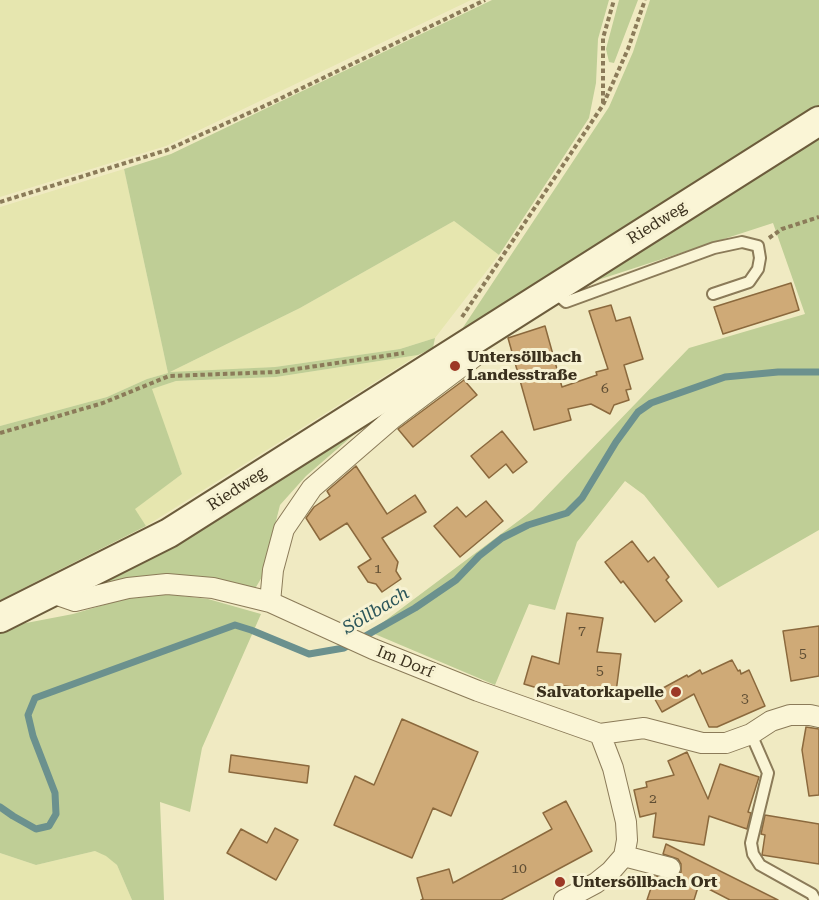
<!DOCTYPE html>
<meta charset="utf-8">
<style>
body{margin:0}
canvas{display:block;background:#f0eac2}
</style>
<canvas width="819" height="900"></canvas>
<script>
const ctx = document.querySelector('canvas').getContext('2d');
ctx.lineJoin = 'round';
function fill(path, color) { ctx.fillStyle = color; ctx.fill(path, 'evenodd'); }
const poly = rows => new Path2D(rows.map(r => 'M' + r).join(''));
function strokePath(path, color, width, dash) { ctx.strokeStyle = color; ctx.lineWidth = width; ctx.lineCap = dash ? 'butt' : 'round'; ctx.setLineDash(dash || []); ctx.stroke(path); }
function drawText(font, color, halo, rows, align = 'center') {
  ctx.font = font + ' "Roboto Serif",serif'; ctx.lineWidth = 6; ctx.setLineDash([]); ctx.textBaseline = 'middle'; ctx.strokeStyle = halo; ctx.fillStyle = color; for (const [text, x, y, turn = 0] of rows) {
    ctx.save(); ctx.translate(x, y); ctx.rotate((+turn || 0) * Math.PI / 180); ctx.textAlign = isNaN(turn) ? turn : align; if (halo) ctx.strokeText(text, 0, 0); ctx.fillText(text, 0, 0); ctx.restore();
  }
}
fill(poly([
 [0,0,471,0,166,146,0,197],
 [124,169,168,373,300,308,454,221,499,255,435,338,400,349,275,367,168,373,147,379,107,397,0,426,0,207],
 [418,355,146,526,134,509,182,474,151,389,176,381,276,377],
 [95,851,106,855,117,865,132,900,0,900,0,853,36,865]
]), '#e6e6af');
fill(poly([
 [492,0,609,0,598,39,596,83,589,118,499,255,454,221,300,308,170,372,275,367,400,349,435,338,433,348,418,355,276,377,176,381,152,389,182,474,135,509,146,526,0,600,0,426,107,397,147,379,168,373,124,169,171,154],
 [619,0,638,0,614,63,609,62,606,49],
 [650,0,819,0,819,110,467,330,462,329,609,107,633,52],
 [819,135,819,530,718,588,644,495,625,481,577,542,555,610,529,604,495,685,370,632,533,510,689,348,805,314,773,223,570,289],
 [388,405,306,476,280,505,262,577,256,587,85,589],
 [165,594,208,599,261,614,202,748,190,812,160,802,164,900,132,900,117,865,106,856,95,851,36,865,0,853,0,628,73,614,124,599]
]), '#bfce96');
strokePath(poly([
 [0,807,13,816,36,829,49,826,56,814,55,793,33,736,28,715,35,698,235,625,251,630,309,654,344,648,415,608,456,580,479,556,502,538,528,525,567,513,582,498,616,442,638,412,651,403,725,377,778,372,819,372]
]), '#6b918e', 7);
const building = poly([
 [791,283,799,310,723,334,714,307,791,283],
 [611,305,616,321,630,317,643,359,624,365,631,389,626,390,629,400,614,405,610,414,591,404,568,409,571,420,534,430,508,338,545,326,562,387,597,375,596,372,608,369,589,311,611,305],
 [464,380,477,395,413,447,398,429,464,380],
 [502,431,527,462,513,473,506,464,489,478,471,456,502,431],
 [356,466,387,514,415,495,426,512,382,538,398,562,396,571,401,579,382,592,376,584,368,582,358,567,371,559,347,523,320,540,306,518,314,507,330,496,327,491,356,466],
 [486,501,503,521,460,557,434,526,457,507,466,517,486,501],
 [632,541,648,562,654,557,669,577,666,580,682,601,655,622,623,581,621,583,605,562,632,541],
 [567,613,603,618,597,652,621,654,616,692,564,686,561,695,524,684,532,656,559,664,567,613],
 [819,626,819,676,791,681,783,631,819,626],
 [732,660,738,671,740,670,741,674,749,670,765,706,717,727,709,727,694,694,662,712,652,694,687,675,688,677,700,670,702,674,732,660],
 [402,719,478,752,451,816,433,808,412,858,334,825,355,776,374,785,402,719],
 [806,727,819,729,819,795,809,796,802,750,806,727],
 [687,752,708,799,720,764,759,777,748,812,751,813,747,829,709,816,704,845,653,837,656,813,640,817,634,790,647,787,646,782,674,775,668,761,687,752],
 [231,755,309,766,307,783,229,772,231,755],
 [566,801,592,851,501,900,421,900,423,899,417,878,449,869,453,883,552,829,543,813,566,801],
 [765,815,819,824,819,864,762,855,765,835,761,834,765,815],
 [275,828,298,840,276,880,227,853,241,829,267,843,275,828],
 [666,844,778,900,730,900,699,884,694,900,647,900,655,876,673,880,678,877,681,872,681,864,678,859,663,854,666,844]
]);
fill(building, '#cfaa77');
strokePath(building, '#8b693d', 1.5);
const service = poly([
 [554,292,566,302,714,248,742,242,758,246,760,258,758,269,749,282,713,294],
 [751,734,768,773,751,843,753,854,760,865,812,894,815,900]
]);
const minor = poly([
 [52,593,75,601,128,588,167,584,213,588,270,602,373,649,478,691,600,734,644,728,702,743,726,743,751,734,771,721,790,715,810,715,819,717],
 [270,602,273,570,284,529,312,488,393,418,474,357,464,344],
 [624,856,670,868],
 [564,900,596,883,611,871,624,856,627,840,626,822,613,768,600,734]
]);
const secondary = poly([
 [0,618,169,533,819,121]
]);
strokePath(service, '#8b7b59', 14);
strokePath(minor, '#8b7b59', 22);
strokePath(secondary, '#6c5c3c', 32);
strokePath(poly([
 [603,103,603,38,614,0],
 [0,202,167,150,271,103,485,0],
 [769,238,782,229,819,217],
 [462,317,603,105,628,49,645,0],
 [0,433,103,403,169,376,276,372,404,353]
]), '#8b7b59', 4, [4.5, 3]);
strokePath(service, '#faf5d6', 10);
strokePath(minor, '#faf5d6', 20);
strokePath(secondary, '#faf5d6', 28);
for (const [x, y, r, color] of [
 [455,366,6,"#9c3826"],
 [676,692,6,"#9c3826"],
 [560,882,6,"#9c3826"]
]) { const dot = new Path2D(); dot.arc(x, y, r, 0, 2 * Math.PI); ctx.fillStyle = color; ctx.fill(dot); strokePath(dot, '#f7f2d2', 2); }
drawText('14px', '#5f4e34', null, [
 ["6",605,389],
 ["1",378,569],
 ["7",582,631],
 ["5",803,654],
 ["5",600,671],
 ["3",745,699],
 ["2",653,799],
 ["10",519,869]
]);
drawText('16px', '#3a301d', '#f7f2d2', [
 ["Riedweg",657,223,-32],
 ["Riedweg",237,489,-33],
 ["Im Dorf",405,662,22]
]);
drawText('bold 16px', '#3a301d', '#f7f2d2', [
 ["Untersöllbach",467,357],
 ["Landesstraße",467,375],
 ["Salvatorkapelle",664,692,"right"],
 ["Untersöllbach Ort",572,882]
], 'left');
drawText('italic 18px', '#2c565a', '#f7f2d2', [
 ["Söllbach",376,611,-31]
]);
</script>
